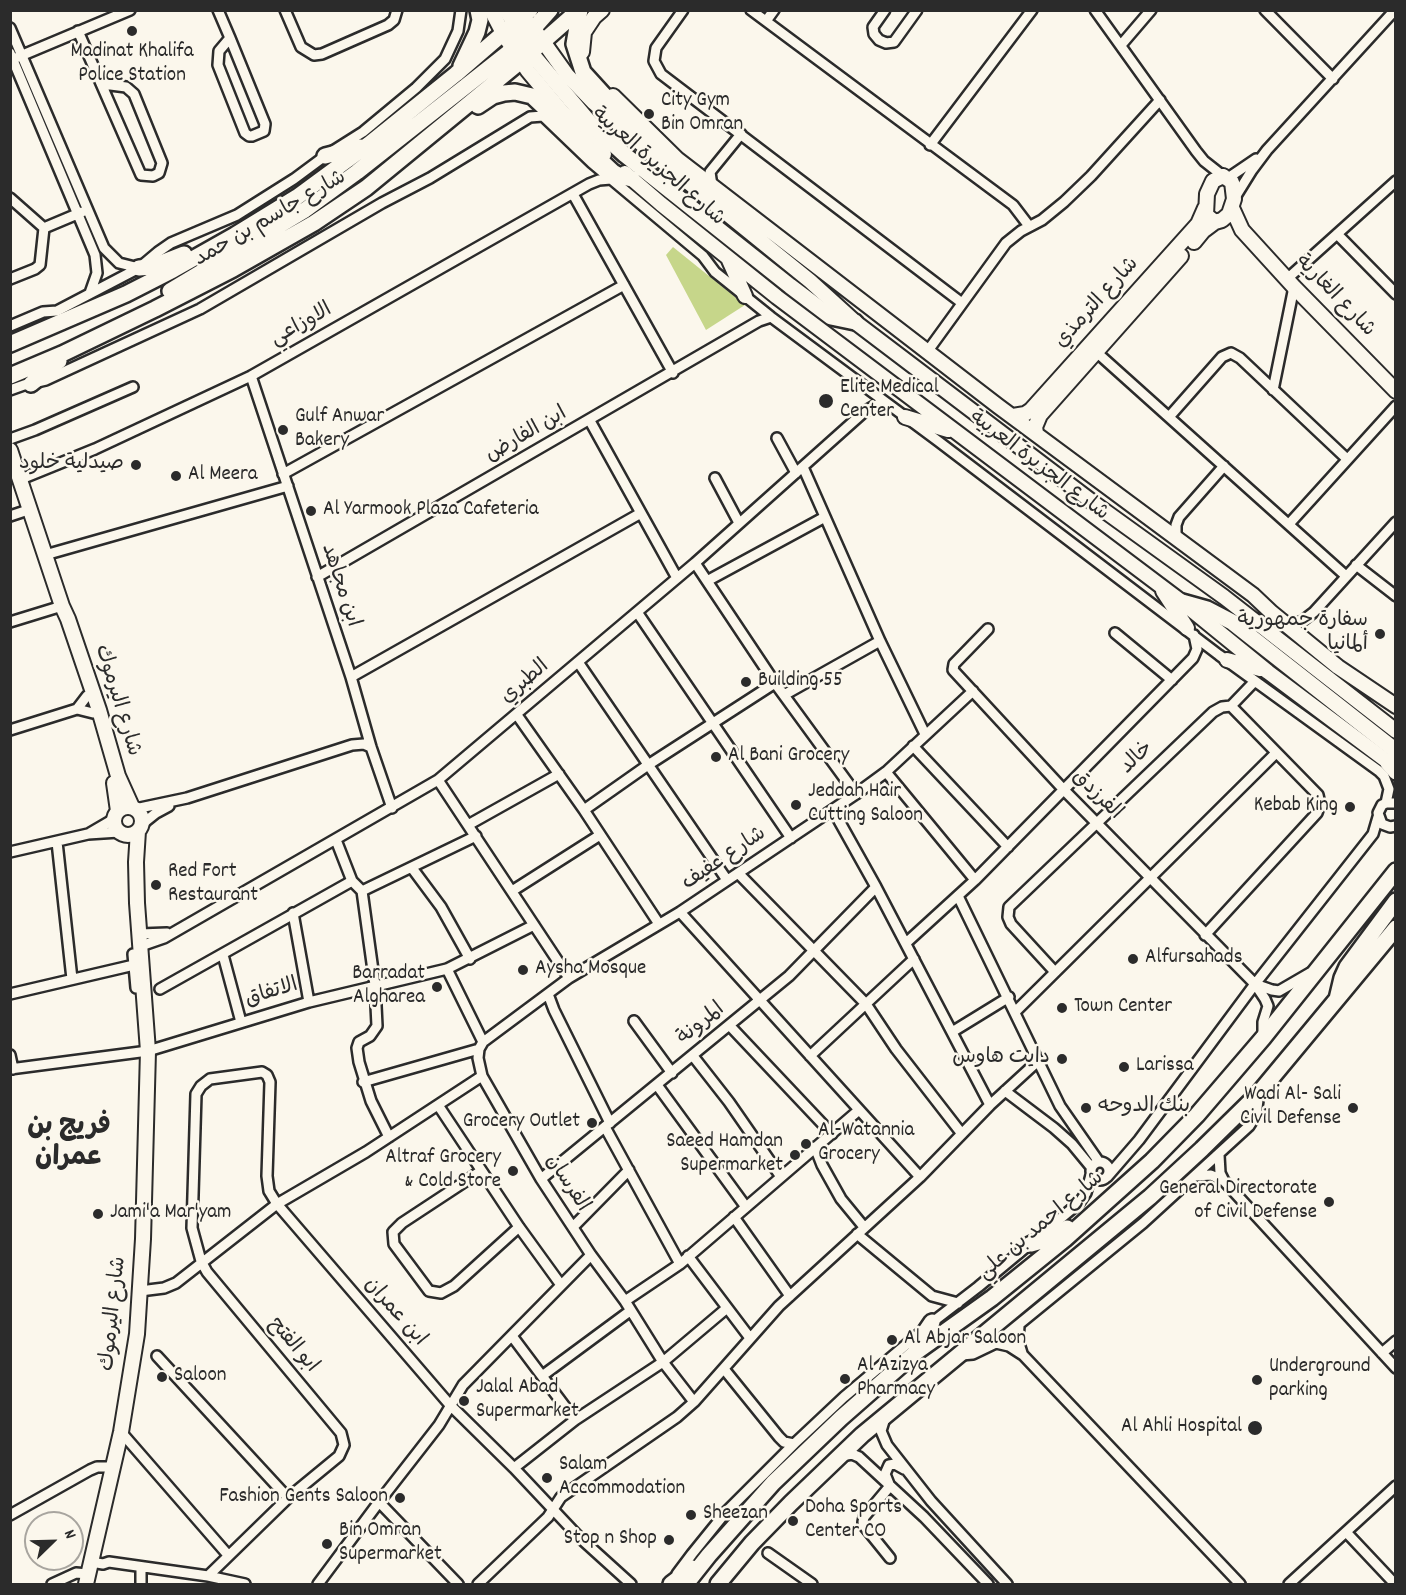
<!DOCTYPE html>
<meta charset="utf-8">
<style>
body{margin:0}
#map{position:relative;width:1406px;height:1595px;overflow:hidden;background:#fbf7ec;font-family:Dekko,sans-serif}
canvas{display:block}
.frame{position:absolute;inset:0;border:12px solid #2b2b2b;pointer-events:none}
.north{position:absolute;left:24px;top:1511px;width:60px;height:60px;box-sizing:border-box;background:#fbf7ec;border:2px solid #a8a59f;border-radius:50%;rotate:67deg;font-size:16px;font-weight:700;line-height:24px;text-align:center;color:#2b2b2b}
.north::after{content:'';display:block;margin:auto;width:21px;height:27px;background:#2b2b2b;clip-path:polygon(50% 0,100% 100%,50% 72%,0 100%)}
</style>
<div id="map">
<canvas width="1406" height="1595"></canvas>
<div class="frame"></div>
<div class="north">N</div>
</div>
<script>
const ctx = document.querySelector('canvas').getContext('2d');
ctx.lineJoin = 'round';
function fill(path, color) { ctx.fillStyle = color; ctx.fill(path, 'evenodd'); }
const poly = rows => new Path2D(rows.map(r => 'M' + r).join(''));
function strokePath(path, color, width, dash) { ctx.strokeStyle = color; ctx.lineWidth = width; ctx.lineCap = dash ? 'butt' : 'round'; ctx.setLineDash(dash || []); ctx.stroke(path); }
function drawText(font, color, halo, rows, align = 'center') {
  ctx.font = font + ' Dekko,"Playpen Sans Arabic",sans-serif'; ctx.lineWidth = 5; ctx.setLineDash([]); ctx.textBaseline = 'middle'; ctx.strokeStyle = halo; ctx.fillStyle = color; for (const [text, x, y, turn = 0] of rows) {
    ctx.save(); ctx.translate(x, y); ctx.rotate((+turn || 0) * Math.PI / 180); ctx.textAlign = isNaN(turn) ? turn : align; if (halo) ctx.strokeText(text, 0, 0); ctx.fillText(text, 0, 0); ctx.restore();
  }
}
fill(poly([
 [673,247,745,305,706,330,666,255]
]), '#c6d68a');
const street = poly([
 [218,10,230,38,265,124,264,131,252,136,249,136,245,133,218,65,219,51,230,38],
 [285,10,301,47,314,55,322,54,388,25,394,20,397,10],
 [683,10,656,48,654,61,661,74,962,303],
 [751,10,1013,205,1029,226],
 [885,10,873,27,874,34,879,40,886,43,894,42,917,10],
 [1095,10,1196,151,1204,161,1223,176],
 [1265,10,1333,79],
 [766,21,774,10],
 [10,28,104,248,119,263,139,268],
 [78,31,141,175,153,176,159,173,162,163,134,94,126,87,103,84],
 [1121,45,1151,10],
 [10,53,95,255,97,273,90,293],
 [18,57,130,10],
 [930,145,1032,10],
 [1228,178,1256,159],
 [712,186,710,172,741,134],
 [573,194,673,373],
 [10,198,44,228,40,265,35,269,10,279],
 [1234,199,1252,170,1267,150,1395,10],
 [44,228,82,212],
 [1337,234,1396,294],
 [1287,279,1396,181],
 [10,326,43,312,57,311,139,268,158,252,171,243,237,215,294,179,325,156,363,132,416,88,445,59,458,31,461,10],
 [1093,349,1346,576],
 [927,352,1006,243,1021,231,1042,220,1064,202,1091,176,1160,100],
 [251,376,351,677,371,747,392,808],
 [10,390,24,385,46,380,200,309,382,203,430,178,530,117,543,116,592,163,703,256,715,272,771,317,938,441,1219,655,1379,771,1384,776,1389,789,1386,803],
 [1273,390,1294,287],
 [1169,417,1222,357,1231,353,1240,358,1347,459],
 [590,421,677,578],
 [777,438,796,473],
 [10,439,35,430,133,387],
 [803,467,880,641,925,734],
 [283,474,624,285],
 [715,478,739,523],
 [21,479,95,449,251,376,589,184,599,180,611,179],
 [10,516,31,509],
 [1289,524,1396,406],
 [1176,537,1176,525,1179,517,1224,466],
 [45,555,288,486],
 [695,563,775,683,856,794],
 [1356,565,1396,596],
 [317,577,759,321,771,317],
 [707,581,825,517],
 [637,612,791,838],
 [10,622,62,606],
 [1286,624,1301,622,1314,612,1396,522],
 [988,629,954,664,953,670,1064,790,1255,984,1265,999,1268,1006,1263,1022,1263,1036],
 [1115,633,1172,680],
 [578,662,727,880],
 [351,677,641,513],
 [784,695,880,641],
 [1231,706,1255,681],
 [77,709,87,696],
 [517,715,584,810,659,924],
 [10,730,77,709,93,713],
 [913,746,1008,847],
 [886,772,975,880],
 [438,780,569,978],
 [1396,803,1386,803,1382,805,1378,813,1382,824,1390,827,1396,826],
 [135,809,187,798,352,745,364,744,371,747],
 [584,810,648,765,775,683],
 [833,810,876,887,990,1105],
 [141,825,156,813,169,806],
 [468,825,559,774],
 [90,833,114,819],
 [336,840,352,881,362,891,476,836],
 [57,842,72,979],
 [10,852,88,834,119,832],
 [412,868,441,907,470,959],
 [738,873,866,1004,896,1049,962,1134],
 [362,891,375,985,377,1026,370,1036,359,1042,357,1048,359,1062,371,1101,389,1137],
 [512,891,600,835],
 [958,896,1060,1106,1099,1162],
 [680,912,920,1177],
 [293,913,309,1002],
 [140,934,167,933],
 [1205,935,1317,813,1320,804,1318,795,1231,706],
 [906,943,975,880,1193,658,1197,649,1194,635],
 [141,946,164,938,438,780,695,563,864,412,874,406,885,402],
 [133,954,136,988],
 [223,955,241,1022],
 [447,969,483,1042],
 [1055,972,1011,924,1008,917,1009,907,1213,712,1222,707,1231,706],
 [1255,984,1272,990,1279,991,1310,973],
 [160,989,352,881],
 [10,994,134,965],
 [548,994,554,1010,610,1123],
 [1015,1012,1276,753],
 [634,1021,672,1073],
 [730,1026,832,1134],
 [952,1032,1009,997],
 [10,1055,13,1069],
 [693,1056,729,1102,781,1177],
 [810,1056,914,959],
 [10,1069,148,1051,309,1002,447,969,534,925],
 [363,1082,479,1049],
 [657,1085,746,1207],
 [1005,1091,1054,1128,1072,1144,1091,1167],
 [438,1105,519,1227,561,1285],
 [605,1127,680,1264],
 [815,1147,822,1165,841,1199,864,1227],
 [1219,1155,1220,1173,1224,1181],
 '1091 1171a9 9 0 1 1 18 0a9 9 0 1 1-18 0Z',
 [481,1171,402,1223,393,1232,394,1244,429,1291,441,1293,454,1286,519,1227],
 [1196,1176,1211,1175,1224,1181,1396,1368],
 [1107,1177,1139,1140,1255,984,1373,834,1378,817],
 [541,1179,789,976,876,887],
 [734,1217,790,1296],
 [573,1227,629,1170],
 [857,1234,932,1296,958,1303],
 [688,1256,750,1338],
 [140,1291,164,1288,176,1283,277,1204,366,1152,482,1076],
 [625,1301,680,1264,859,1110],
 [930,1324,978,1287,1079,1203,1086,1193,1091,1175],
 [1019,1326,1018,1340,1022,1353],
 [512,1336,575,1420],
 [996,1343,1009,1346,1023,1355,1240,1584],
 [1382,1353,1396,1341],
 [961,1355,973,1354,996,1343,1143,1223,1249,1126,1256,1115,1259,1093],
 [157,1356,288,1498],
 [724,1369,779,1437,784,1442,794,1444],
 [542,1376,630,1311],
 [694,1402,663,1362,625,1301,591,1255,541,1179,482,1076,478,1058,479,1049,483,1042,569,978,680,912,856,794,886,772,973,691],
 [885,1418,881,1431,887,1445,931,1501,1007,1584],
 [121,1432,228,1555],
 [841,1456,852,1454,859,1457,924,1517,988,1584],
 [514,1468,575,1420,663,1362,727,1308],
 [889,1484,885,1474,889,1465,895,1464,904,1469],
 [890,1486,864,1517,863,1522,865,1527,890,1558],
 [379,1502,458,1584],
 [10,1515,90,1470,97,1467,113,1467],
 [1346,1532,1395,1584],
 [768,1553,812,1584],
 [91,1562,103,1564,109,1562,208,1576,245,1584],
 [677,1574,692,1554,726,1512,794,1444,844,1397,920,1333],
 [208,1576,288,1498,339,1456,344,1445,341,1433,207,1272,201,1261,192,1228,196,1094,201,1086,210,1079,262,1072,267,1075,270,1082,267,1176,269,1191,277,1204,450,1405,514,1468,578,1536,631,1584],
 [52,1584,76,1573,88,1574],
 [141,1584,141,1567],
 [318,1584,379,1502,439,1425,463,1385,591,1255],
 [478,1584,548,1517,561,1497,677,1417,694,1402,779,1306,920,1177,990,1105,1038,1061],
 [1289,1584,1396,1486]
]);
const secondary = poly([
 [491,10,504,35,528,71,563,113,604,154],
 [537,33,567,75,593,102,646,148,810,281,855,322,1095,504,1224,597,1396,731],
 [582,52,584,32,594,17,602,10],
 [613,96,677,159,998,406,1253,595,1272,613,1338,667,1396,706],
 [625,173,661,204,777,297,1182,602,1268,672,1396,768],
 [1223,176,1232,182,1234,199,1229,214,1222,220,1215,222,1206,215,1207,194,1213,181,1223,176],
 [1232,208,1242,230,1294,287,1396,391],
 [1194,242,1203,231,1215,222],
 [728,258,745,296],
 [1013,416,1025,414,1031,410,1198,224,1205,208],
 [905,417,948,430],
 [1036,433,1035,427,1040,415,1181,256],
 [10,450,62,606,68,619,99,710,118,776,132,807],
 [1163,591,1187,628],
 [1227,660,1260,669],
 [114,783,118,811],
 '114 821a14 14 0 1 1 28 0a14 14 0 1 1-28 0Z',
 [86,1584,121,1432,137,1334,143,1239,148,1051,137,903,136,862,138,831]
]);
const primary = poly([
 [506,10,521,32],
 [580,10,574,44,583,72,645,140,653,154],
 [524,43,534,28,550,10],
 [525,46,590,123,625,155,790,286,831,317,855,322],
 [461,66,477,32,480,20,478,10],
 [478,106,493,96,504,93,515,92,532,96,613,172,622,177,632,179],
 [325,156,360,147],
 [139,268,151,267,184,254],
 [170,291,305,210,357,172,513,49,522,33,526,14],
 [10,344,126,294,173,270,235,235,297,197,369,144,456,74,530,10],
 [10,376,62,354,155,309,233,269,314,223,366,188,521,61,579,10],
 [31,384,59,361],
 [1182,602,1207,609,1232,622,1396,751],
 [1388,763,1396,772],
 [1337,999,1342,978,1347,967,1396,901],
 [1031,1244,1045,1240,1067,1228],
 [916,1350,919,1341,932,1322],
 [671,1584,692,1568],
 [686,1584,709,1555,773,1483,841,1418,915,1353,992,1298,1065,1239,1152,1161,1197,1115,1263,1038,1396,871],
 [718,1584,752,1543,791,1503,862,1435,1150,1197,1202,1149,1259,1093,1396,928]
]);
strokePath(street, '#2b2b2b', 14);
strokePath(secondary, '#2b2b2b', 18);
strokePath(primary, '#2b2b2b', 20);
strokePath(street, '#fbf7ec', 9);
strokePath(secondary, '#fbf7ec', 14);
strokePath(primary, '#fbf7ec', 15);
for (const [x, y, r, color] of [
 [132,31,6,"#2b2b2b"],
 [649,114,6,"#2b2b2b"],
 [826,401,8,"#2b2b2b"],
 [283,430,6,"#2b2b2b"],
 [136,465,6,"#2b2b2b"],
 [176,476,6,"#2b2b2b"],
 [311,511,6,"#2b2b2b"],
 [1380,634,6,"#2b2b2b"],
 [746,682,6,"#2b2b2b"],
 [716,757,6,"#2b2b2b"],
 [796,805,6,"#2b2b2b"],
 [1350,807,6,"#2b2b2b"],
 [156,885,6,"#2b2b2b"],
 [1133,959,6,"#2b2b2b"],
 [523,970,6,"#2b2b2b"],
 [437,987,6,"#2b2b2b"],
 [1062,1008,6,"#2b2b2b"],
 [1062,1059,6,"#2b2b2b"],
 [1124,1067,6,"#2b2b2b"],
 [1086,1108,6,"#2b2b2b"],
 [1353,1108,6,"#2b2b2b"],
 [592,1123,6,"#2b2b2b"],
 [806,1144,6,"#2b2b2b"],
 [795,1155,6,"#2b2b2b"],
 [513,1171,6,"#2b2b2b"],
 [1329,1202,6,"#2b2b2b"],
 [98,1214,6,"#2b2b2b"],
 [892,1340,6,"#2b2b2b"],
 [162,1377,6,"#2b2b2b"],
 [845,1379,6,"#2b2b2b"],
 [1257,1380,6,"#2b2b2b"],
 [464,1401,6,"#2b2b2b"],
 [1255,1428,8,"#2b2b2b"],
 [547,1478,6,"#2b2b2b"],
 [400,1498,6,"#2b2b2b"],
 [691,1515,6,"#2b2b2b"],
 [793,1521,6,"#2b2b2b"],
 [669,1540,6,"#2b2b2b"],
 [327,1544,6,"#2b2b2b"]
]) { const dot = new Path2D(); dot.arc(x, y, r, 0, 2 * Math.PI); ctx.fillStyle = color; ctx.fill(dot); strokePath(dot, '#fbf7ec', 2); }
drawText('21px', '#2b2b2b', '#fbf7ec', [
 ["Madinat Khalifa",132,53,"center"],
 ["Police Station",132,77,"center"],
 ["City Gym",661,102],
 ["Bin Omran",661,126],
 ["Elite Medical",840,389],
 ["Center",840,413],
 ["Gulf Anwar",295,418],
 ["Bakery",295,442],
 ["صيدلية خلود",124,465,"right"],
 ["Al Meera",188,476],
 ["Al Yarmook Plaza Cafeteria",323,511],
 ["سفارة جمهورية",1368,622,"right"],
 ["ألمانيا",1368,646,"right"],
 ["Building 55",758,682],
 ["Al Bani Grocery",728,757],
 ["Jeddah Hair",808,793],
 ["Cutting Saloon",808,817],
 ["Kebab King",1338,807,"right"],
 ["Red Fort",168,873],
 ["Restaurant",168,897],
 ["Alfursahads",1145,959],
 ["Aysha Mosque",535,970],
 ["Barradat",425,975,"right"],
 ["Algharea",425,999,"right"],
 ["Town Center",1074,1008],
 ["دايت هاوس",1050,1059,"right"],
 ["Larissa",1136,1067],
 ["Wadi Al- Sali",1341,1096,"right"],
 ["Civil Defense",1341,1120,"right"],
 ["بنك الدوحه",1098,1108],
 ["Grocery Outlet",580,1123,"right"],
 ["Al-Watannia",818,1132],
 ["Grocery",818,1156],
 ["Saeed Hamdan",783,1143,"right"],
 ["Supermarket",783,1167,"right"],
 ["Altraf Grocery",501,1159,"right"],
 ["& Cold Store",501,1183,"right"],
 ["General Directorate",1317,1190,"right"],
 ["of Civil Defense",1317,1214,"right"],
 ["Jami'a Mar'yam",110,1214],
 ["Al Abjar Saloon",904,1340],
 ["Al Azizya",857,1367],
 ["Pharmacy",857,1391],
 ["Underground",1269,1368],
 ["parking",1269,1392],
 ["Saloon",174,1377],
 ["Jalal Abad",476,1389],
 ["Supermarket",476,1413],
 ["Al Ahli Hospital",1242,1428,"right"],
 ["Salam",559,1466],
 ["Accommodation",559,1490],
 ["Fashion Gents Saloon",388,1498,"right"],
 ["Doha Sports",805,1509],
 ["Center CO",805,1533],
 ["Sheezan",703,1515],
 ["Bin Omran",339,1532],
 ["Supermarket",339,1556],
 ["Stop n Shop",657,1540,"right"]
], 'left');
drawText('21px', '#2b2b2b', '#fbf7ec', [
 ["شارع الجزيرة العربية",657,168,41],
 ["شارع جاسم بن حمد",271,220,-30],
 ["شارع الغارية",1334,297,46],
 ["شارع الترمذي",1098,304,-48],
 ["الاوزاعي",302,326,-29],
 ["ابن الفارض",527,436,-30],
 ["شارع الجزيرة العربية",1038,467,37],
 ["ابن مجاهد",339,586,72],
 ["الطبري",526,683,-40],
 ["شارع اليرموك",116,701,73],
 ["خالد",1138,759,-44],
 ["الفرزدق",1096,796,45],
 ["شارع عفيف",725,860,-34],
 ["الاتفاق",272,994,-17],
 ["المرونة",702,1025,-39],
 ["الفرسان",566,1184,57],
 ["شارع احمد بن علي",1042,1227,-40],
 ["ابن عمران",394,1313,49],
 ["شارع اليرموك",115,1314,-84],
 ["ابو الفتح",292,1346,50]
]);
drawText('bold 27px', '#2b2b2b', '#fbf7ec', [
 ["فريج بن",69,1129],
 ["عمران",69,1160]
]);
</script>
